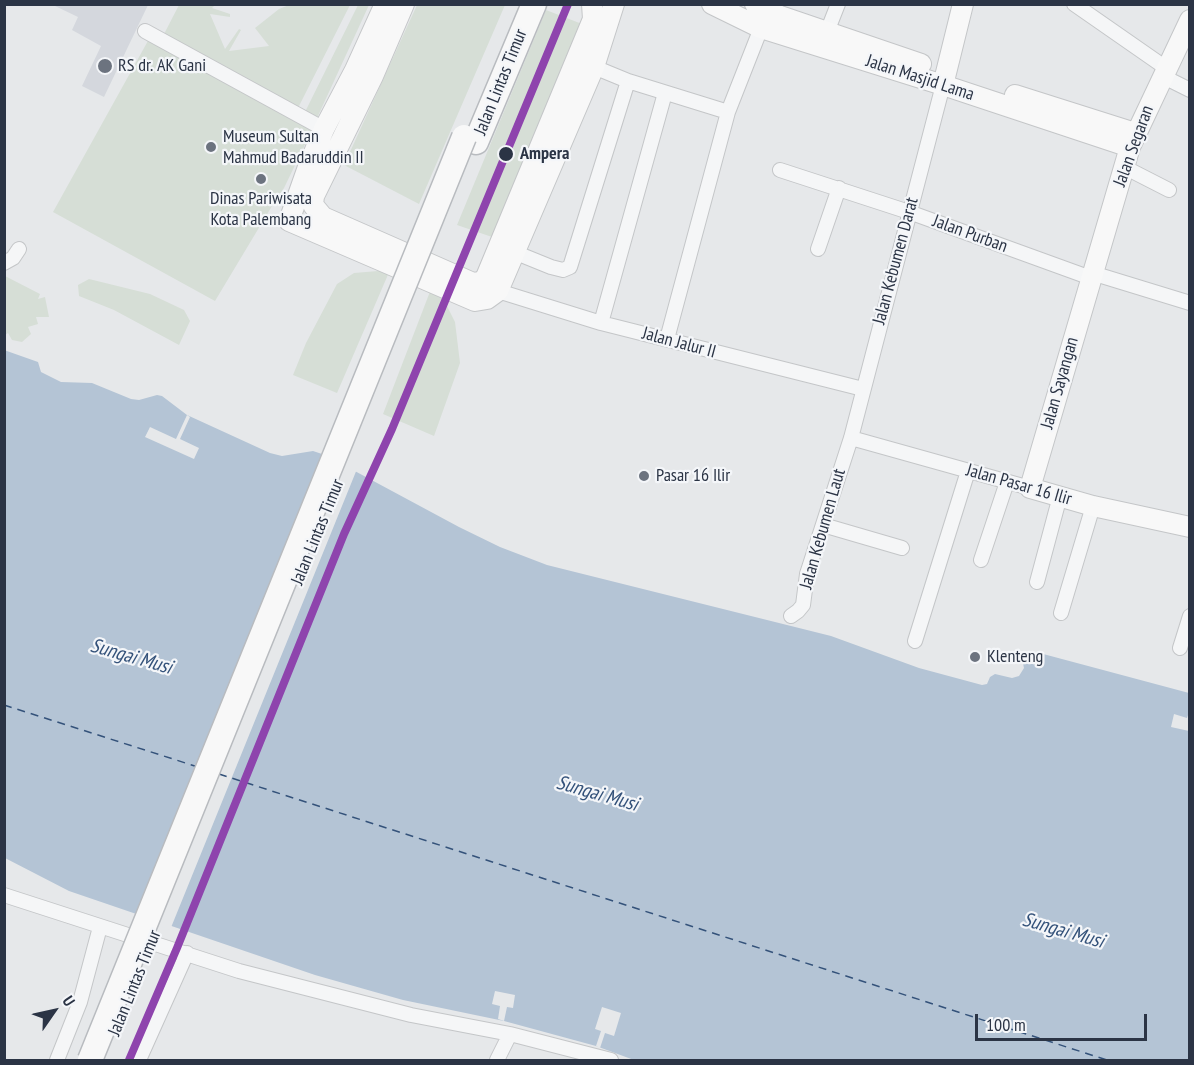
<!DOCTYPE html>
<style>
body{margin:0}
#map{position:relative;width:1194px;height:1065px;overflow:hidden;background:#e6e8ea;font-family:"PT Sans Narrow",sans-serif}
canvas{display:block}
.frame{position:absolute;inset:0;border:6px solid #2b3445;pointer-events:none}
.north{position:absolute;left:24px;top:981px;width:60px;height:60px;-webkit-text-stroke:4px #f4f6f9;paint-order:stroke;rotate:56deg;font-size:16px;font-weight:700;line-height:24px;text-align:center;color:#2b3445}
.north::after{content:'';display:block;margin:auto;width:21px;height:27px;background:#2b3445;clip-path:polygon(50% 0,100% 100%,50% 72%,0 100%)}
.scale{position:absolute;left:975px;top:1014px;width:172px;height:27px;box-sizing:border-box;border:3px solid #2b3445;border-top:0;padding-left:8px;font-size:18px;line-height:21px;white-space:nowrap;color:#2b3445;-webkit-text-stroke:4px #f4f6f9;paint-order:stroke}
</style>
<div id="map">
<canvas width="1194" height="1065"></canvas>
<div class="frame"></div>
<div class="north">U</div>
<div class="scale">100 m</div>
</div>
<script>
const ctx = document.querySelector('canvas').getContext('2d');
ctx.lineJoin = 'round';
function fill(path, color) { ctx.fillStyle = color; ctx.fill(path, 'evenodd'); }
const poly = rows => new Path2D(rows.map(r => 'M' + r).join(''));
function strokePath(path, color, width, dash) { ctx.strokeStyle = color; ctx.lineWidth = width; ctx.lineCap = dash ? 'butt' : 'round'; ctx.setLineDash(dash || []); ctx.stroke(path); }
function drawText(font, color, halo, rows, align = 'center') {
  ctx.font = font + ' "PT Sans Narrow",sans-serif'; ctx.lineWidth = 4.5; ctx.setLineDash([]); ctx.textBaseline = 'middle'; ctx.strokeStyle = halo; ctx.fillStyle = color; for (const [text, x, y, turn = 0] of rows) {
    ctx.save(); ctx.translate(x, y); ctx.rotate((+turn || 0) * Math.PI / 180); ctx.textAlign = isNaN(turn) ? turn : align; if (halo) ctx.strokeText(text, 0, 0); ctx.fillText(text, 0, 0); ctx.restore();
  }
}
fill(poly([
 [53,5,148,5,104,97,82,86,101,46,72,30,78,17]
]), '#d4d7dd');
fill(poly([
 [179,5,215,5,212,8,230,14,230,17,210,14,225,49,239,29,241,30,229,51,269,46,255,28,279,9,289,5,350,5,298,108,163,36],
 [358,5,369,5,317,118,305,112],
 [417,5,505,5,419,204,344,165],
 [546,10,582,24,492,237,457,225],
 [149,39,313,128,284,188,275,201,215,301,53,212],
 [390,270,337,393,293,375,306,343,337,284,354,273],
 [5,276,40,294,38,299,45,297,49,317,36,317,38,324,28,327,31,334,22,342,12,340,8,333,5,335],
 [89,279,150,294,184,310,190,321,179,345,114,310,79,296,78,285],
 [431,289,445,302,455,322,460,363,434,436,383,414]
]), '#d6ded6');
fill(poly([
 [4,350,38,362,41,372,61,382,92,383,131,399,139,400,157,395,162,396,187,415,270,453,282,456,313,451,325,455,459,527,500,547,547,565,831,636,919,668,982,685,987,684,990,677,995,674,1012,678,1019,676,1024,668,1022,659,1032,651,1189,693,1189,1060,634,1060,596,1046,504,1021,403,1000,315,975,69,891,5,858]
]), '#b4c4d5');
fill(poly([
 [187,415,190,417,180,439,199,448,194,459,145,437,150,427,176,439],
 [323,451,357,469,170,930,134,917],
 [1189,712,1189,731,1171,727,1174,714,1187,718],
 [495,991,515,995,513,1008,507,1007,504,1021,498,1019,500,1006,492,1004],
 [602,1007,621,1013,614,1036,605,1033,600,1048,596,1046,601,1031,595,1029]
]), '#e6e8ea');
strokePath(poly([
 [4,705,198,767],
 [219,774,1107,1060]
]), '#34527a', 1.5, [8, 6]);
const street = poly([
 [1074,4,1166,68],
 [145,31,324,129],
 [827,32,838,4],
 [594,67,628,81,728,112],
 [1162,76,1190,90],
 [1124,167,1169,190],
 [780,170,909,212,1091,278],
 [818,249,839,188],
 [514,252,551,267,563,270,570,267,628,81],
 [4,263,13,258,19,249],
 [1092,273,1190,303],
 [498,291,601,323,863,389],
 [601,323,665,93],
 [667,339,728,112,761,28],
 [851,438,1030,488],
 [823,525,902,548],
 [981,560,1007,482],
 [1037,582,1060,496],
 [1061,613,1093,506],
 [791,616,798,611,803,605,807,574,851,438,943,85],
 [915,641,968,471],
 [1180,648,1190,616],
 [4,895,239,971,411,1015,510,1034,497,1060],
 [510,1034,611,1060],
 [57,1060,80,1002,100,927],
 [139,1060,187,953]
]);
const secondary = poly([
 [385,4,355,70,324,129,308,167,289,221,475,301,487,299,498,291,594,67,614,4],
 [404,4,373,76,314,196,313,205,323,217,473,283,481,282,486,277,593,19,592,4],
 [712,4,761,28,943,85,1130,147],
 [755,4,780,16,921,64],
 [1190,20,1130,147,1030,488,1093,506,1190,527],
 [943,85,963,4],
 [1015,95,1135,133]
]);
const highway = poly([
 [476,142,534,4]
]);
strokePath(street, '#c4c6c8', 16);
strokePath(secondary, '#c4c6c8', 22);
strokePath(highway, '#b8bbbf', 27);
strokePath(street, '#f5f6f7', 14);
strokePath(secondary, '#f8f8f8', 20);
strokePath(highway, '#f8f8f8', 24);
const highwayBridge = poly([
 [90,1060,464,137]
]);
strokePath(highwayBridge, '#b8bbbf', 27, []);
strokePath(highwayBridge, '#f8f8f8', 24);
strokePath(poly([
 [129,1060,177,948,344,534,392,429,568,4]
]), '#8e44ad', 8);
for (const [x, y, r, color] of [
 [105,66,8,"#6c737f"],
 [211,147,6,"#6c737f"],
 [506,154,8,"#2b3445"],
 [261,179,6,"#6c737f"],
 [644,476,6,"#6c737f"],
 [975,657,6,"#6c737f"]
]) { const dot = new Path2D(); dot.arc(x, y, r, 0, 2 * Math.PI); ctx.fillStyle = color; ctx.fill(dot); strokePath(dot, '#f4f6f9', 2); }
drawText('18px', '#2b3445', '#f4f6f9', [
 ["RS dr. AK Gani",118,66],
 ["Museum Sultan",223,137],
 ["Mahmud Badaruddin II",223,158],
 ["Dinas Pariwisata",261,199,"center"],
 ["Kota Palembang",261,220,"center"],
 ["Pasar 16 Ilir",656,476],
 ["Klenteng",987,657]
], 'left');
drawText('18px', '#2b3445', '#f4f6f9', [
 ["Jalan Masjid Lama",920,78,18],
 ["Jalan Lintas Timur",501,82,-68],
 ["Jalan Segaran",1134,146,-70],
 ["Jalan Purban",970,234,20],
 ["Jalan Kebumen Darat",896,261,-75],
 ["Jalan Jalur II",679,343,15],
 ["Jalan Sayangan",1060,383,-74],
 ["Jalan Pasar 16 Ilir",1019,485,16],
 ["Jalan Kebumen Laut",823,529,-74],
 ["Jalan Lintas Timur",318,532,-68],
 ["Jalan Lintas Timur",135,983,-68]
]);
drawText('bold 18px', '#2b3445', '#f4f6f9', [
 ["Ampera",520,154]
], 'left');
drawText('italic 20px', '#34527a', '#f4f6f9', [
 ["Sungai Musi",131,657,16],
 ["Sungai Musi",597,794,16],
 ["Sungai Musi",1063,931,16]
]);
</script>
